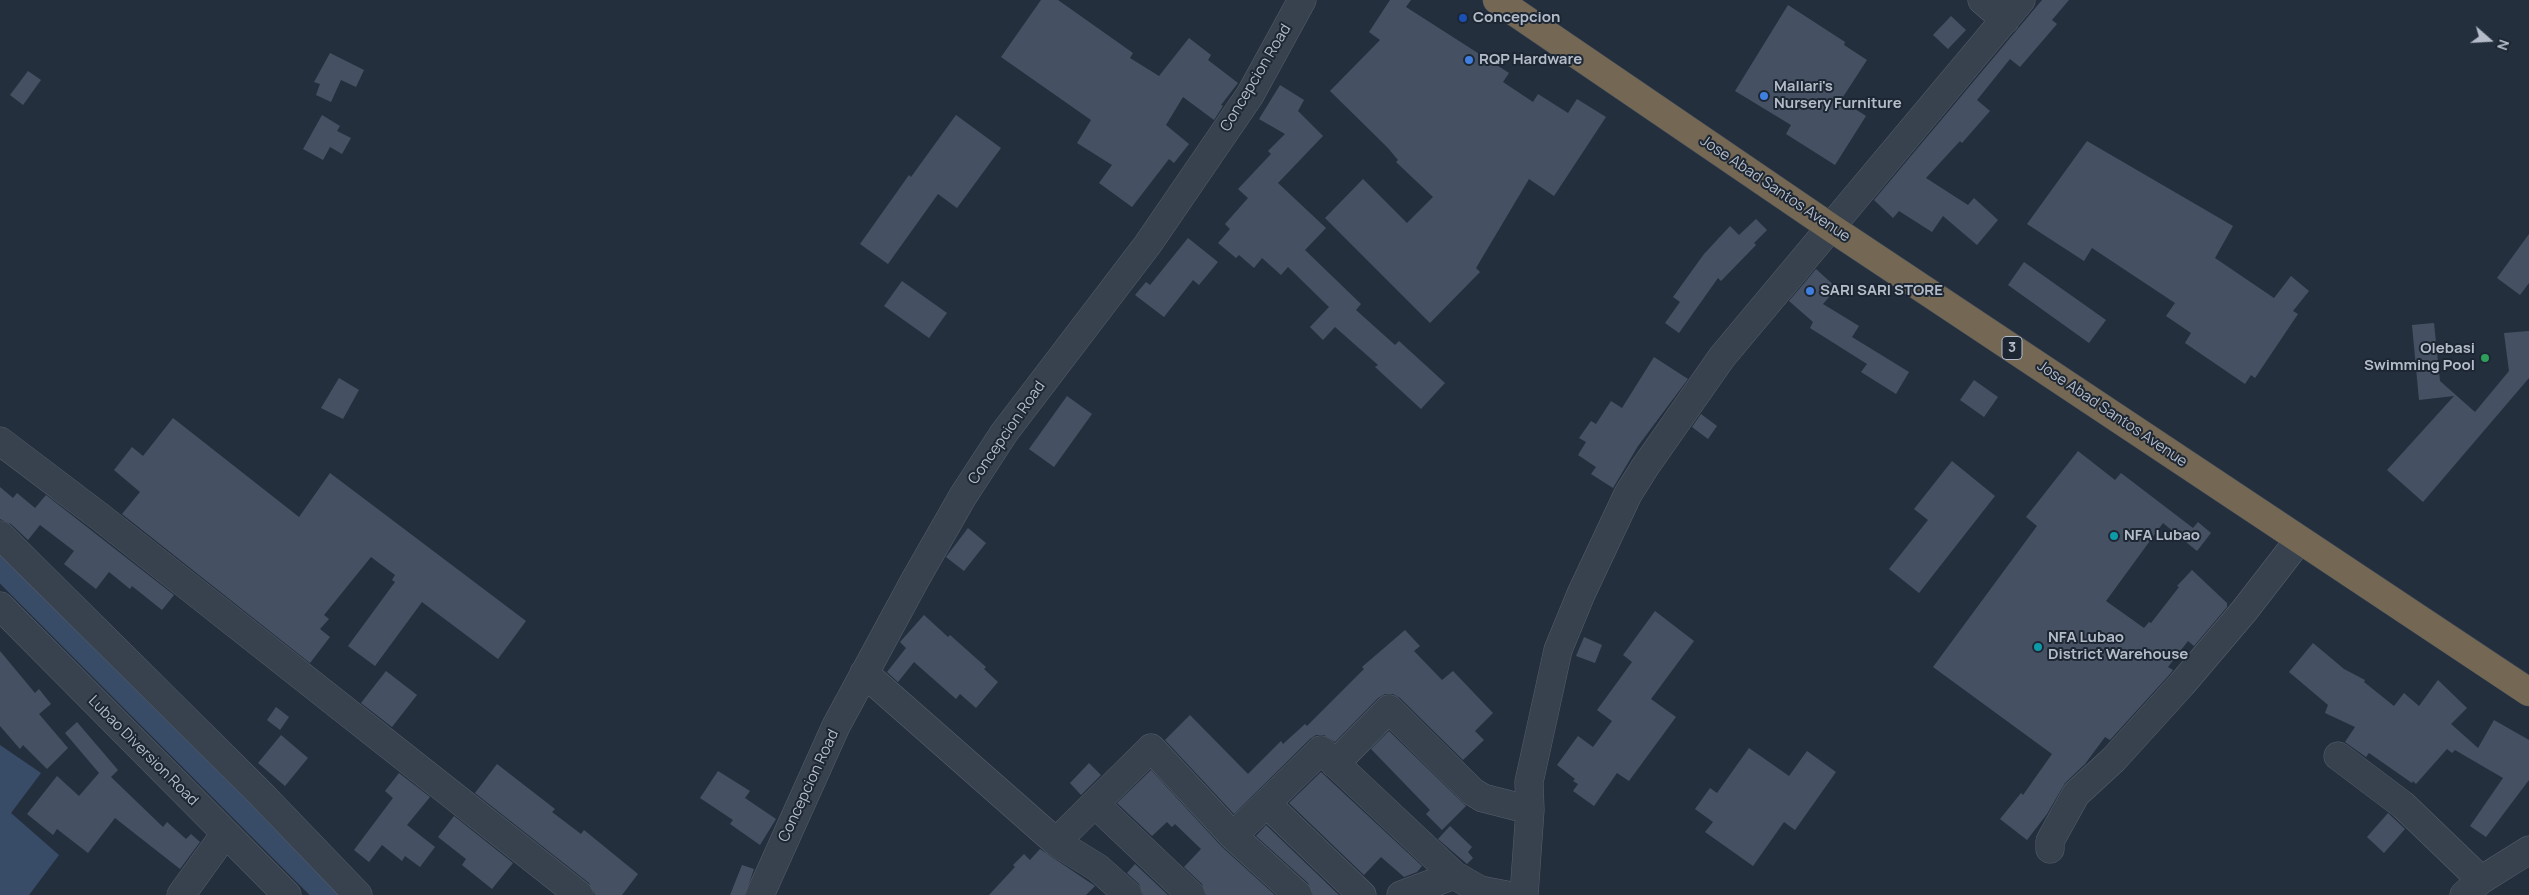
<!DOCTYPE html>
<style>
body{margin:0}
#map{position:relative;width:2529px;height:895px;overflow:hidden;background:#242f3e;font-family:Manrope,sans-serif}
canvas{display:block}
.north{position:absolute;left:2464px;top:15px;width:50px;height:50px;-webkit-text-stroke:4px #1d2633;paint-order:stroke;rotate:109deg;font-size:14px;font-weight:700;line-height:20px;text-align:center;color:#b4bcc9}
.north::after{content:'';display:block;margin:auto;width:18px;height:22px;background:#b4bcc9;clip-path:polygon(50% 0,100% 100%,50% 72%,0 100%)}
</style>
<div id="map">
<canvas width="2529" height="895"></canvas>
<div class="north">N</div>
</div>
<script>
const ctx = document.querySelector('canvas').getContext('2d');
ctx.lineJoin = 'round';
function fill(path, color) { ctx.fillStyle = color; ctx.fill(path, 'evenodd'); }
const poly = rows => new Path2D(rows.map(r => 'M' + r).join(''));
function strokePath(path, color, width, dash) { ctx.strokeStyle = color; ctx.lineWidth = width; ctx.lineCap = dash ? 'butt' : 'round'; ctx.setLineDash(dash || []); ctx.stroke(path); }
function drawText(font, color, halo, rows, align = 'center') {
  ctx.font = font + ' Manrope,sans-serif'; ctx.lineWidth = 4; ctx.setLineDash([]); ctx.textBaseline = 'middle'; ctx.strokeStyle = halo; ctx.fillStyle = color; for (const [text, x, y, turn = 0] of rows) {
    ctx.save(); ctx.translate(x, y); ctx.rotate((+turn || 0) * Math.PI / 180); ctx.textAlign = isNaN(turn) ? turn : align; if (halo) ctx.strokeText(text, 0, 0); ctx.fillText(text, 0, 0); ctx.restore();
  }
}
fill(poly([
 [0,745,41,773,11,813,59,855,29,895,0,895]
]), '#394c67');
strokePath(poly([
 [0,558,335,895]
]), '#394c67', 36);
fill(poly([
 [1041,0,1058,0,1133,53,1130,58,1159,76,1189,38,1211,55,1208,60,1238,83,1221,105,1223,106,1214,120,1183,97,1166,125,1189,144,1174,163,1169,159,1132,207,1099,183,1112,165,1077,143,1091,120,1001,57],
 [1390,0,1411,0,1406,7,1509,73,1503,82,1533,102,1538,94,1568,113,1577,99,1606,117,1554,196,1529,179,1476,268,1480,272,1430,323,1325,218,1363,179,1407,223,1433,197,1396,162,1398,160,1388,148,1330,91,1380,40,1369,32],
 [2042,0,2069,0,2052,20,2057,24,2020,67,2010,59,1977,100,1990,111,1962,143,1960,141,1926,178,1968,205,1974,198,1998,220,1977,245,1943,216,1932,232,1899,211,1893,218,1874,200],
 [1788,5,1845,42,1844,45,1867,60,1841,100,1866,116,1835,165,1786,134,1791,125,1735,91],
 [1951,16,1966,30,1948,49,1933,35],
 [330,53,364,70,356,87,341,80,331,102,316,95,320,84,314,82],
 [28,71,41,80,23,105,10,95],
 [1280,85,1304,100,1298,111,1323,136,1278,183,1326,228,1305,250,1361,304,1356,310,1395,345,1399,341,1445,383,1421,409,1375,367,1378,365,1335,327,1323,340,1310,327,1329,307,1288,267,1281,275,1262,258,1254,268,1239,255,1236,258,1218,243,1230,229,1225,224,1248,198,1238,189,1271,154,1268,151,1285,134,1259,119],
 [322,115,340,126,337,131,351,138,342,154,330,147,323,160,303,149],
 [956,115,1001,148,957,208,938,194,888,264,860,244,909,175,911,177],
 [2087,141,2233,226,2215,258,2274,298,2291,276,2309,291,2293,311,2298,314,2255,378,2251,375,2245,384,2185,343,2191,333,2166,316,2175,303,2092,248,2084,261,2027,224],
 [1756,219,1767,230,1754,243,1756,245,1721,281,1718,278,1679,333,1665,323,1680,302,1673,297,1704,254,1730,226,1739,235],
 [2529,234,2529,283,2520,295,2497,278],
 [1188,238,1218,262,1199,285,1193,280,1164,317,1135,295,1146,282,1150,285],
 [2024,262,2106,320,2089,343,2008,285],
 [1816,269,1837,288,1823,304,1859,326,1852,337,1909,372,1896,394,1861,372,1867,364,1810,328,1813,322,1789,301],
 [902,281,947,313,929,338,884,306],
 [2434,323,2440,381,2475,412,2509,371,2504,333,2529,331,2529,378,2423,502,2387,470,2454,396,2419,400,2412,325],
 [1654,357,1688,379,1638,446,1613,488,1591,474,1596,467,1578,455,1586,442,1579,438,1591,421,1596,424,1611,401,1622,408],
 [339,378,359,390,343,419,321,408],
 [1974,380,1998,397,1984,417,1960,400],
 [1067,396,1092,414,1054,467,1029,449],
 [1701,414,1717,426,1708,439,1692,427],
 [173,418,299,517,330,473,526,621,498,659,422,602,375,666,348,646,395,582,392,580,395,575,371,557,324,615,329,619,320,629,330,637,310,663,122,514,140,492,114,470,132,447,143,456],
 [2078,451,2115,480,2121,473,2193,528,2198,522,2211,533,2197,551,2163,523,2106,601,2144,628,2149,622,2151,623,2179,587,2177,586,2192,570,2227,603,2227,607,2194,646,2188,641,2168,667,2173,670,2170,674,2110,740,2105,737,2085,764,2065,783,2047,814,2027,840,2000,819,2021,793,2023,795,2052,754,1933,667,2037,526,2026,517],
 [1952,461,1995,496,1919,593,1889,569,1928,520,1914,509],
 [0,487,13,498,17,493,35,508,46,495,174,595,162,610,132,586,130,589,109,572,96,589,64,564,74,551,40,525,28,540,11,524,0,519],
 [968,528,986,543,964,571,946,557],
 [1655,611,1694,641,1651,699,1676,717,1629,781,1617,773,1594,806,1573,791,1578,784,1573,781,1575,779,1557,765,1578,736,1593,747,1612,721,1597,710,1632,662,1623,655],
 [924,615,948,637,950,635,986,667,984,669,998,682,976,708,960,694,956,699,914,662,898,682,887,672,906,648,900,642],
 [1405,630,1420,646,1414,651,1442,680,1453,671,1493,713,1475,731,1484,740,1463,760,1400,698,1393,694,1385,694,1378,698,1335,742,1324,735,1316,735,1310,739,1234,814,1165,740,1190,715,1248,774,1281,741,1283,744,1305,724,1307,726,1364,669,1362,667],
 [1584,637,1602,645,1595,663,1576,656],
 [2313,643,2344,669,2365,680,2364,682,2394,706,2404,693,2419,706,2438,680,2467,708,2451,724,2478,748,2494,720,2529,740,2529,780,2486,837,2470,826,2503,778,2455,750,2452,753,2447,749,2416,784,2413,781,2412,783,2369,753,2366,757,2345,742,2355,727,2325,713,2328,705,2289,672],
 [0,651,35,693,39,689,51,704,39,714,68,748,47,769,23,745,20,749,0,726],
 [386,671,417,695,392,727,361,703],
 [276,707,289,717,280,730,267,720],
 [77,722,118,770,111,777,163,827,167,822,186,839,191,834,200,842,180,869,115,818,88,853,57,829,53,835,27,814,57,776,79,796,99,773,65,733],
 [1389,731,1466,806,1442,830,1426,814,1430,810,1371,749],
 [281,735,308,758,285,786,258,763],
 [1749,748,1789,776,1807,751,1836,772,1795,830,1784,822,1753,866,1705,832,1713,822,1695,809,1710,788,1717,793],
 [1089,763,1101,775,1081,795,1070,783],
 [497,764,555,809,552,812,581,834,584,830,638,874,622,895,595,895,589,883,475,793],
 [1151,770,1222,847,1275,895,1206,895,1202,884,1184,867,1201,849,1175,824,1172,827,1167,822,1152,836,1117,803],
 [718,771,750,791,745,798,776,819,760,845,730,824,733,820,700,798],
 [1321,772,1422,866,1417,872,1404,877,1381,857,1364,875,1289,803],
 [399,773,430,797,407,825,435,847,420,867,405,856,402,861,382,845,369,862,354,850,393,798,385,791],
 [2388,813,2405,829,2384,853,2367,837],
 [454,816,513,863,492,889,462,865,466,859,438,837],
 [1266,825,1339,895,1313,895,1308,883,1256,836],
 [1450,826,1472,847,1468,852,1473,858,1467,864,1438,839],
 [1040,849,1095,886,1086,895,989,895,1015,867,1013,865,1024,854,1030,860],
 [1135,864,1168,895,1143,895,1139,884,1127,873],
 [742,865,754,869,745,895,730,895]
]), '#455162');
const minor = poly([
 [1982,0,2005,20],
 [0,441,99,516,579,895],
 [0,535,259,792,358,895],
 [0,606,287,895],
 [864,673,1056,842,1098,868,1128,895],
 [2338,756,2403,805,2481,880,2464,895],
 [1335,764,1389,709,1473,792,1483,798,1530,810],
 [1095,804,1191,895],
 [1267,804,1362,895],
 [1233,836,1321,750,1454,875,1480,890,1506,895],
 [1056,842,1151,748,1233,836,1298,895],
 [2050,849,2050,841,2076,794,2114,759,2182,684,2244,611,2299,540],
 [2481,880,2529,850],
 [181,895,225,834],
 [760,895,836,726,915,580,963,496,1004,433,1148,244,1250,95,1302,0],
 [1401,895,1454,875],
 [1524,895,1530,810,1529,782,1558,650,1581,594,1628,494,1645,467,1722,357,2021,0]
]);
const highway = poly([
 [1497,0,1830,227,2529,692]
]);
strokePath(minor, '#565f6c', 29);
strokePath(highway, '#434c59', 29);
strokePath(minor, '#38414e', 28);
strokePath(highway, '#746855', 28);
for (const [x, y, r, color] of [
 [1463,18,5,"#1a4fb4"],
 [1469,60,5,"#3f7fe0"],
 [1764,96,5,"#3f7fe0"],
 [1810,291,5,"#3f7fe0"],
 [2485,358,5,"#2e9e5b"],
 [2114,536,5,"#0f9aa8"],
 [2038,647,5,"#0f9aa8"]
]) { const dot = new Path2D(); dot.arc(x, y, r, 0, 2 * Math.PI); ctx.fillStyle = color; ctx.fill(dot); strokePath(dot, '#1d2633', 2); }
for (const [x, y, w] of [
 [2012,348,20]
]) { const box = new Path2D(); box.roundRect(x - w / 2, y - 11.5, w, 23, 4); ctx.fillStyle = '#1d2633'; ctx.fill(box); strokePath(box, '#b4bcc9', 1); }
drawText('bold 14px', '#b4bcc9', null, [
 ["3",2012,348]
]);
drawText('bold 15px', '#b4bcc9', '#1d2633', [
 ["Concepcion",1473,18],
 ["RQP Hardware",1479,60],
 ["Mallari's",1774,87],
 ["Nursery Furniture",1774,104],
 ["SARI SARI STORE",1820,291],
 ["Olebasi",2475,349,"right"],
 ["Swimming Pool",2475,366,"right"],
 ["NFA Lubao",2124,536],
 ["NFA Lubao",2048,638],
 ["District Warehouse",2048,655]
], 'left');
drawText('15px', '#b4bcc9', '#1d2633', [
 ["Concepcion Road",1256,78,-59],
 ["Jose Abad Santos Avenue",1775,189,34],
 ["Jose Abad Santos Avenue",2112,414,34],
 ["Concepcion Road",1007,433,-55],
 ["Lubao Diversion Road",143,751,45],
 ["Concepcion Road",809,786,-65]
]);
</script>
